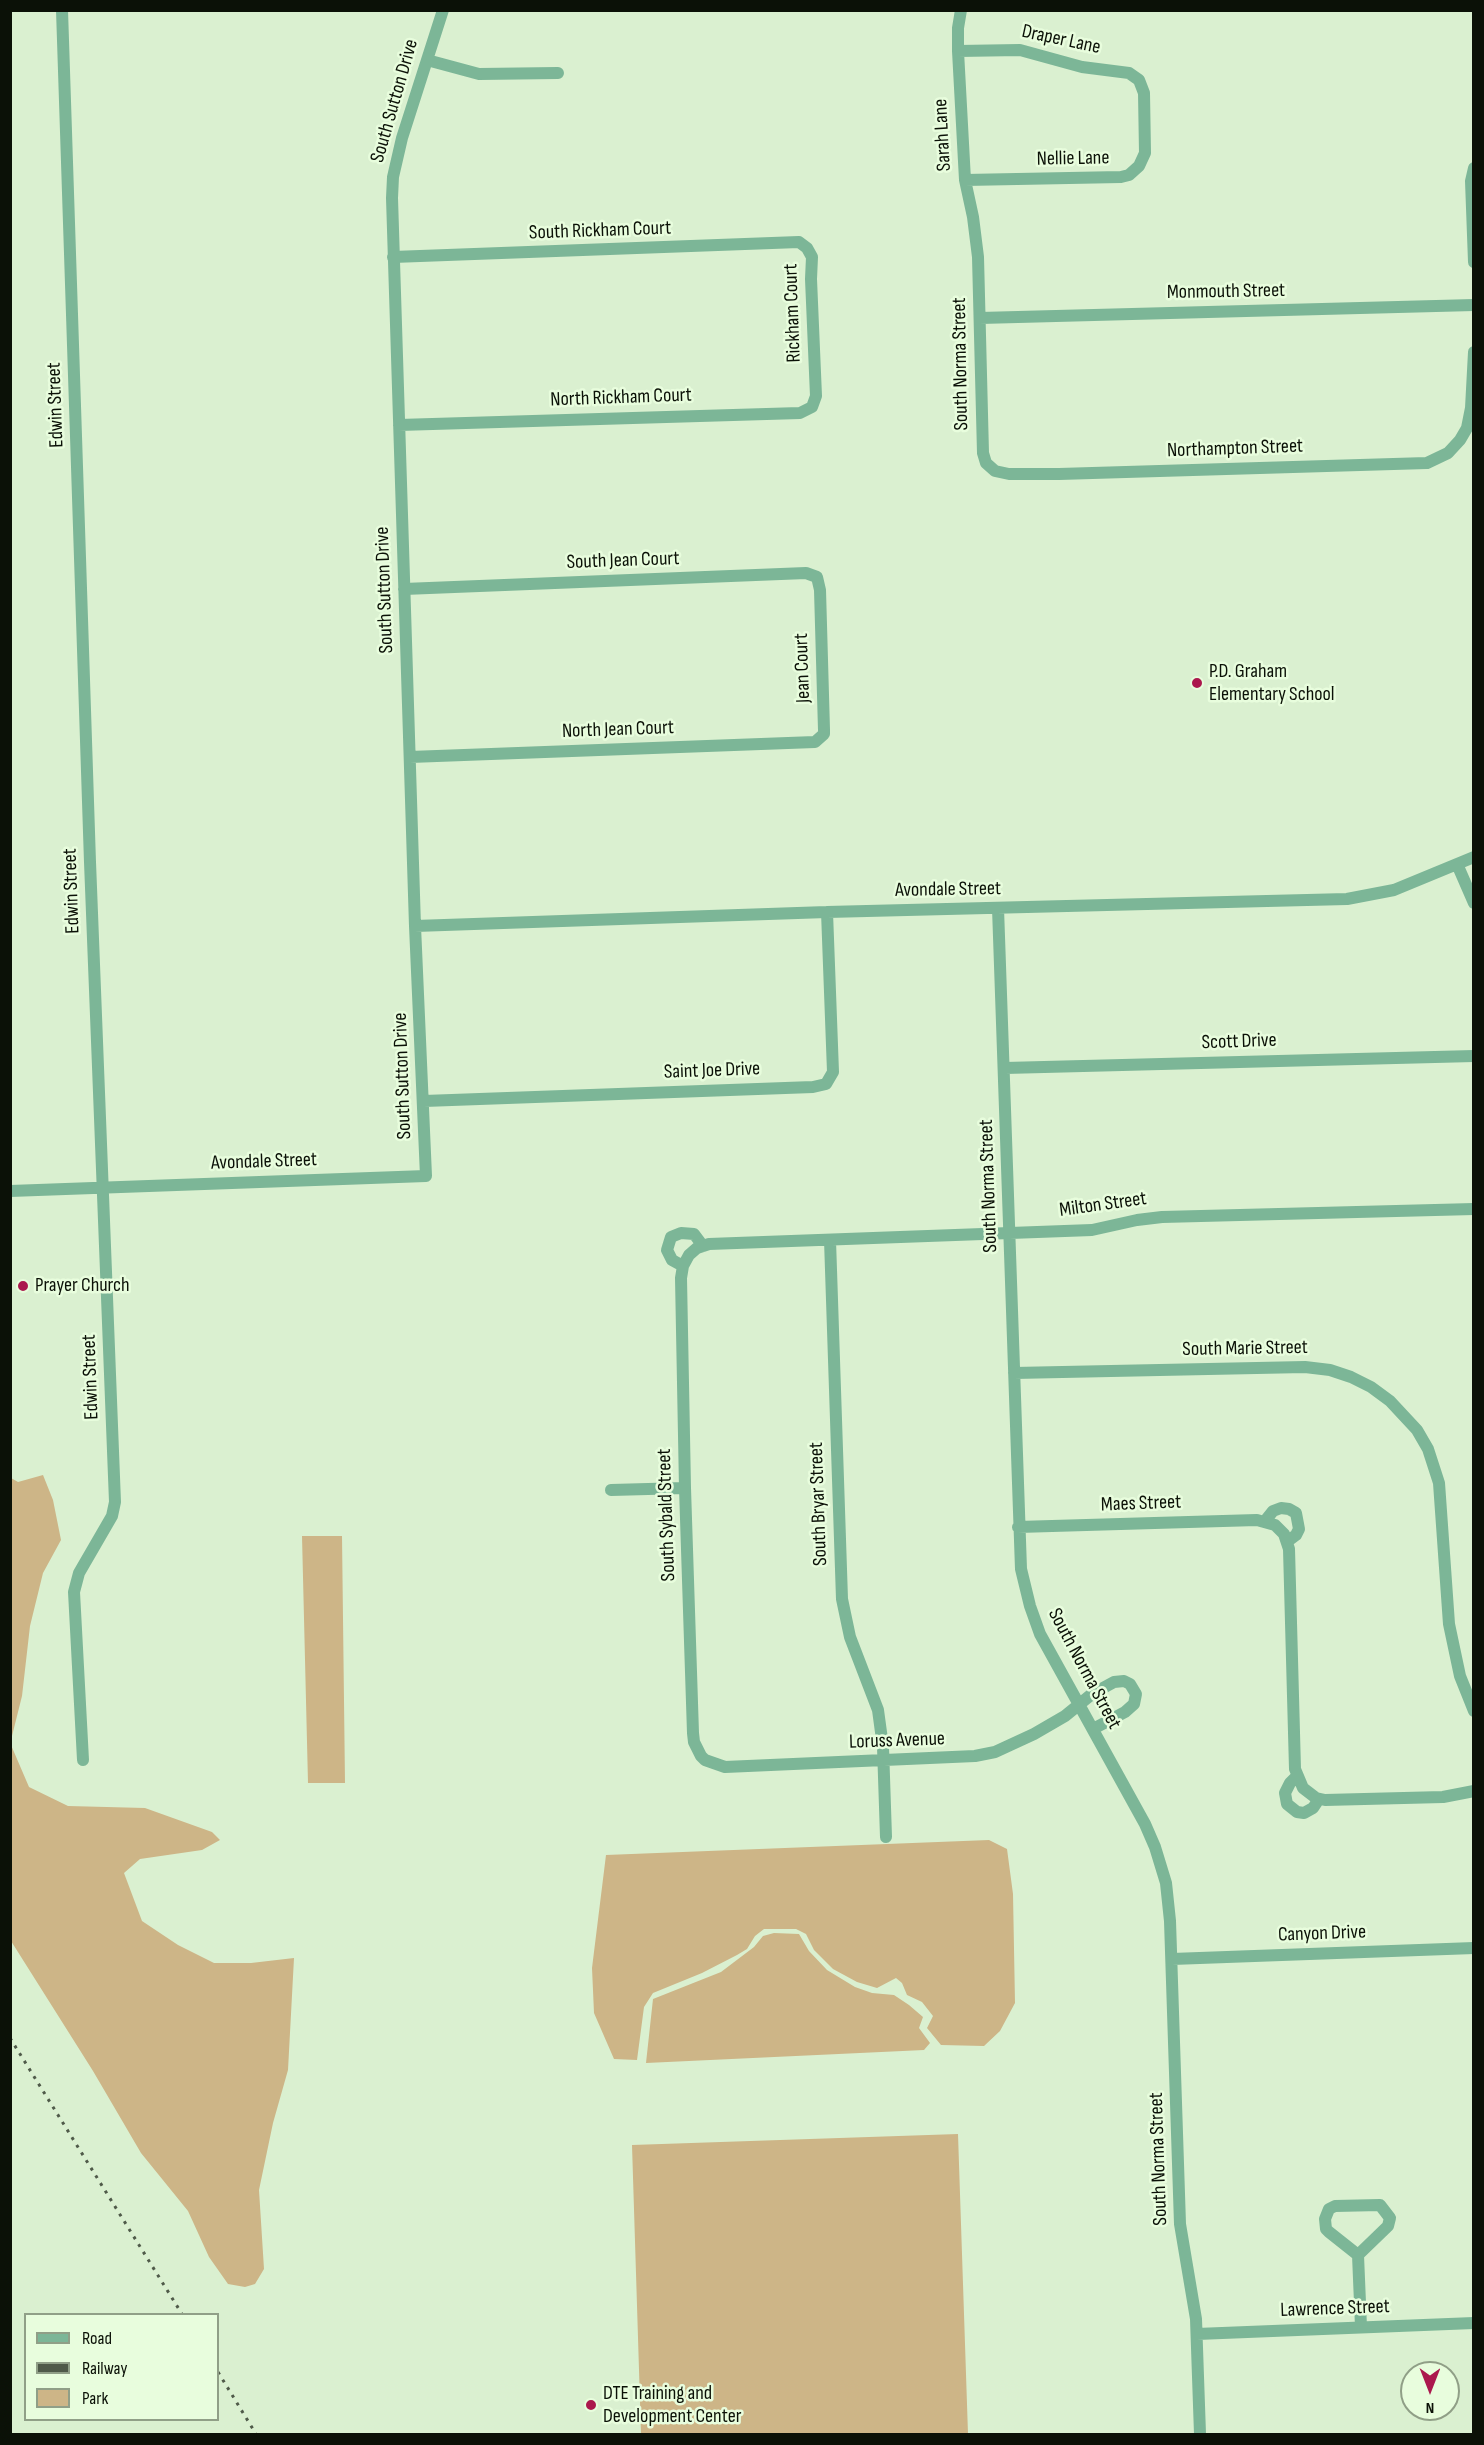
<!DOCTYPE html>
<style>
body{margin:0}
#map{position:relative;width:1484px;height:2445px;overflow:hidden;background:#daf0d0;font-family:"Sofia Sans Condensed",sans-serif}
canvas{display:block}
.frame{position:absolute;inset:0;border:12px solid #0b1107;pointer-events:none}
.legend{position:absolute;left:24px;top:2313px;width:195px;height:108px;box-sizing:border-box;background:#e8fddd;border:2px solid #909f87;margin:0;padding:8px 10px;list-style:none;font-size:18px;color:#0b1107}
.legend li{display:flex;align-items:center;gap:12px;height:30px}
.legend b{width:30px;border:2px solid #909f87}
.north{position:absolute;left:1400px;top:2361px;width:60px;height:60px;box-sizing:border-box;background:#e8fddd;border:2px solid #909f87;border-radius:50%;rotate:180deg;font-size:16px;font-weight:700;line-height:24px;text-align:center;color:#0b1107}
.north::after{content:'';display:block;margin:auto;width:21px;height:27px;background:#ab184d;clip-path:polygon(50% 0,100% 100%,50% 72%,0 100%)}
</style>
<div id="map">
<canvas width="1484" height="2445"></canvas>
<div class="frame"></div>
<ul class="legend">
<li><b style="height:8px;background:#7cb697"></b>Road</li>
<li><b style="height:8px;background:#4f5a49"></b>Railway</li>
<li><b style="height:16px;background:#cdb587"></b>Park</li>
</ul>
<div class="north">N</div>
</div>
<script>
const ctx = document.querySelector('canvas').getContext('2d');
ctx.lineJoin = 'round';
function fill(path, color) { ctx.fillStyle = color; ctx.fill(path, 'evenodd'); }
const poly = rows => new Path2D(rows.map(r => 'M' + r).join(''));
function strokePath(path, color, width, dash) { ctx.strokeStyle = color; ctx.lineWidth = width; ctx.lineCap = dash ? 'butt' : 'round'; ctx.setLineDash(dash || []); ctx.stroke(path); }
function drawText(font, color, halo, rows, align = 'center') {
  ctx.font = font + ' "Sofia Sans Condensed",sans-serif'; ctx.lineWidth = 5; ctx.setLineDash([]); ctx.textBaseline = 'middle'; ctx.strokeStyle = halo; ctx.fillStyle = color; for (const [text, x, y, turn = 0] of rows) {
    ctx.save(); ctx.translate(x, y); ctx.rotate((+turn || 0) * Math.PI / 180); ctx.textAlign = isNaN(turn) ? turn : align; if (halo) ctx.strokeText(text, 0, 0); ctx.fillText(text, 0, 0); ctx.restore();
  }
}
fill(poly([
 [43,1475,53,1500,61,1540,43,1573,30,1626,22,1696,11,1740,11,1478,18,1482],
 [302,1536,342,1536,345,1783,308,1783],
 [11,1745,29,1787,68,1806,145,1808,212,1832,220,1840,202,1850,140,1859,124,1873,142,1921,178,1945,214,1963,251,1963,294,1958,288,2070,273,2123,259,2190,264,2269,255,2284,245,2287,228,2284,209,2257,188,2211,141,2153,93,2071,11,1941],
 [989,1840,1007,1849,1013,1894,1015,2003,1000,2031,984,2046,941,2045,927,2028,933,2016,922,2002,907,1995,902,1983,896,1978,877,1988,857,1982,833,1969,814,1950,806,1934,796,1929,764,1929,755,1936,747,1949,737,1955,702,1973,653,1993,644,2007,637,2060,614,2059,594,2013,592,1968,606,1855],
 [774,1933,799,1934,809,1951,827,1970,855,1987,872,1993,894,1995,909,2005,923,2017,919,2028,930,2043,924,2050,646,2063,653,1999,721,1972,754,1947,763,1936],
 [958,2134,968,2434,641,2434,632,2145]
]), '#cdb587');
strokePath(poly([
 [62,10,90,862,115,1502,112,1516,79,1573,74,1592,83,1760],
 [961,10,958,28,958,51,965,180,973,217,978,257,983,453,986,463,995,471,1009,474,1059,474,1427,463,1448,453,1460,440,1467,428,1471,408,1474,352],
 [958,51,1020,50,1082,67,1129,73,1139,80,1144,93,1145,153,1139,166,1129,175,1121,177,965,180],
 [427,60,479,74,558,73],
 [1474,168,1471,181,1474,262],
 [393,257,799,242,807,248,812,257,811,279,816,396,812,407,800,413,399,425],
 [980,318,1474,305],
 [404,589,806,573,817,577,820,590,824,730,824,734,815,742,410,757],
 [1457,864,1474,903],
 [998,908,1021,1569,1030,1606,1040,1634,1145,1824,1155,1847,1166,1883,1170,1921,1180,2224,1196,2319,1200,2434],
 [415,926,827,912,1347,899,1394,890,1474,857],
 [1005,1068,1474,1056],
 [424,1101,813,1087,826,1084,833,1072,827,912],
 [10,1191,426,1176,415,926,392,198,393,177,402,138,443,10],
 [830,1240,842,1599,850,1637,878,1710,883,1747,886,1837],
 [683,1266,672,1260,667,1250,671,1237,681,1233,694,1234,703,1246],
 [1014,1373,1305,1367,1330,1370,1351,1377,1371,1387,1390,1401,1417,1430,1428,1449,1439,1483,1449,1624,1460,1676,1474,1711],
 [611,1490,685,1488],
 [1265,1521,1273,1511,1281,1508,1289,1509,1296,1513,1299,1529,1296,1535,1288,1541],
 [1018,1527,1257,1520,1275,1525,1284,1534,1289,1549,1295,1769,1303,1788,1316,1798,1325,1800,1443,1797,1474,1791],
 [1093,1729,1125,1712,1134,1704,1136,1694,1130,1684,1124,1681,1114,1682,1092,1694,1065,1716,1034,1734,995,1752,975,1756,725,1767,705,1760,701,1756,694,1742,693,1733,685,1488,681,1278,683,1266,689,1255,697,1248,709,1244,1092,1230,1137,1220,1162,1217,1474,1209],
 [1297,1776,1290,1783,1285,1793,1287,1804,1297,1812,1304,1813,1313,1808,1319,1799],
 [1172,1959,1474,1948],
 [1358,2255,1388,2226,1390,2218,1380,2205,1335,2206,1329,2209,1325,2219,1326,2229,1329,2232,1358,2255,1361,2327],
 [1197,2334,1474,2323]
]), '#7cb697', 12);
strokePath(poly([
 [10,2038,182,2314],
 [218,2372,256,2434]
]), '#4f5a49', 3, [3, 6]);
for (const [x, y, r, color] of [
 [1197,683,6,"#ab184d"],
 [23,1286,6,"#ab184d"],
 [591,2405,6,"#ab184d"]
]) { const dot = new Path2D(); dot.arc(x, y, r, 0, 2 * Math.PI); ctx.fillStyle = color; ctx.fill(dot); strokePath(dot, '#e8fddd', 2); }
drawText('20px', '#0b1107', '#e8fddd', [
 ["Draper Lane",1061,40,12],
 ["South Sutton Drive",395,101,-74],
 ["Sarah Lane",943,135,-93],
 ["Nellie Lane",1073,159,-1],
 ["South Rickham Court",600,231,-2],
 ["Monmouth Street",1226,292,-1],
 ["Rickham Court",793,313,-92],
 ["South Norma Street",961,364,-91],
 ["North Rickham Court",621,398,-2],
 ["Edwin Street",56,405,-92],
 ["Northampton Street",1235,449,-2],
 ["South Jean Court",623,561,-2],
 ["South Sutton Drive",385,590,-92],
 ["Jean Court",803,668,-92],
 ["North Jean Court",618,730,-2],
 ["Avondale Street",948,890,-1],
 ["Edwin Street",72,891,-92],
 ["Scott Drive",1239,1042,-2],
 ["Saint Joe Drive",712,1071,-2],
 ["South Sutton Drive",403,1076,-92],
 ["Avondale Street",264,1162,-2],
 ["South Norma Street",989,1186,-92],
 ["Milton Street",1103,1205,-8],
 ["South Marie Street",1245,1349,-1],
 ["Edwin Street",91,1377,-92],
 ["South Bryar Street",819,1504,-92],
 ["Maes Street",1141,1504,-2],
 ["South Sybald Street",667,1515,-92],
 ["South Norma Street",1084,1669,62],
 ["Loruss Avenue",897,1741,-2],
 ["Canyon Drive",1322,1934,-2],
 ["South Norma Street",1159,2159,-92],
 ["Lawrence Street",1335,2309,-2]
]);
drawText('20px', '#0b1107', '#e8fddd', [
 ["P.D. Graham",1209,672],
 ["Elementary School",1209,695],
 ["Prayer Church",35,1286],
 ["DTE Training and",603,2394],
 ["Development Center",603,2417]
], 'left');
</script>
